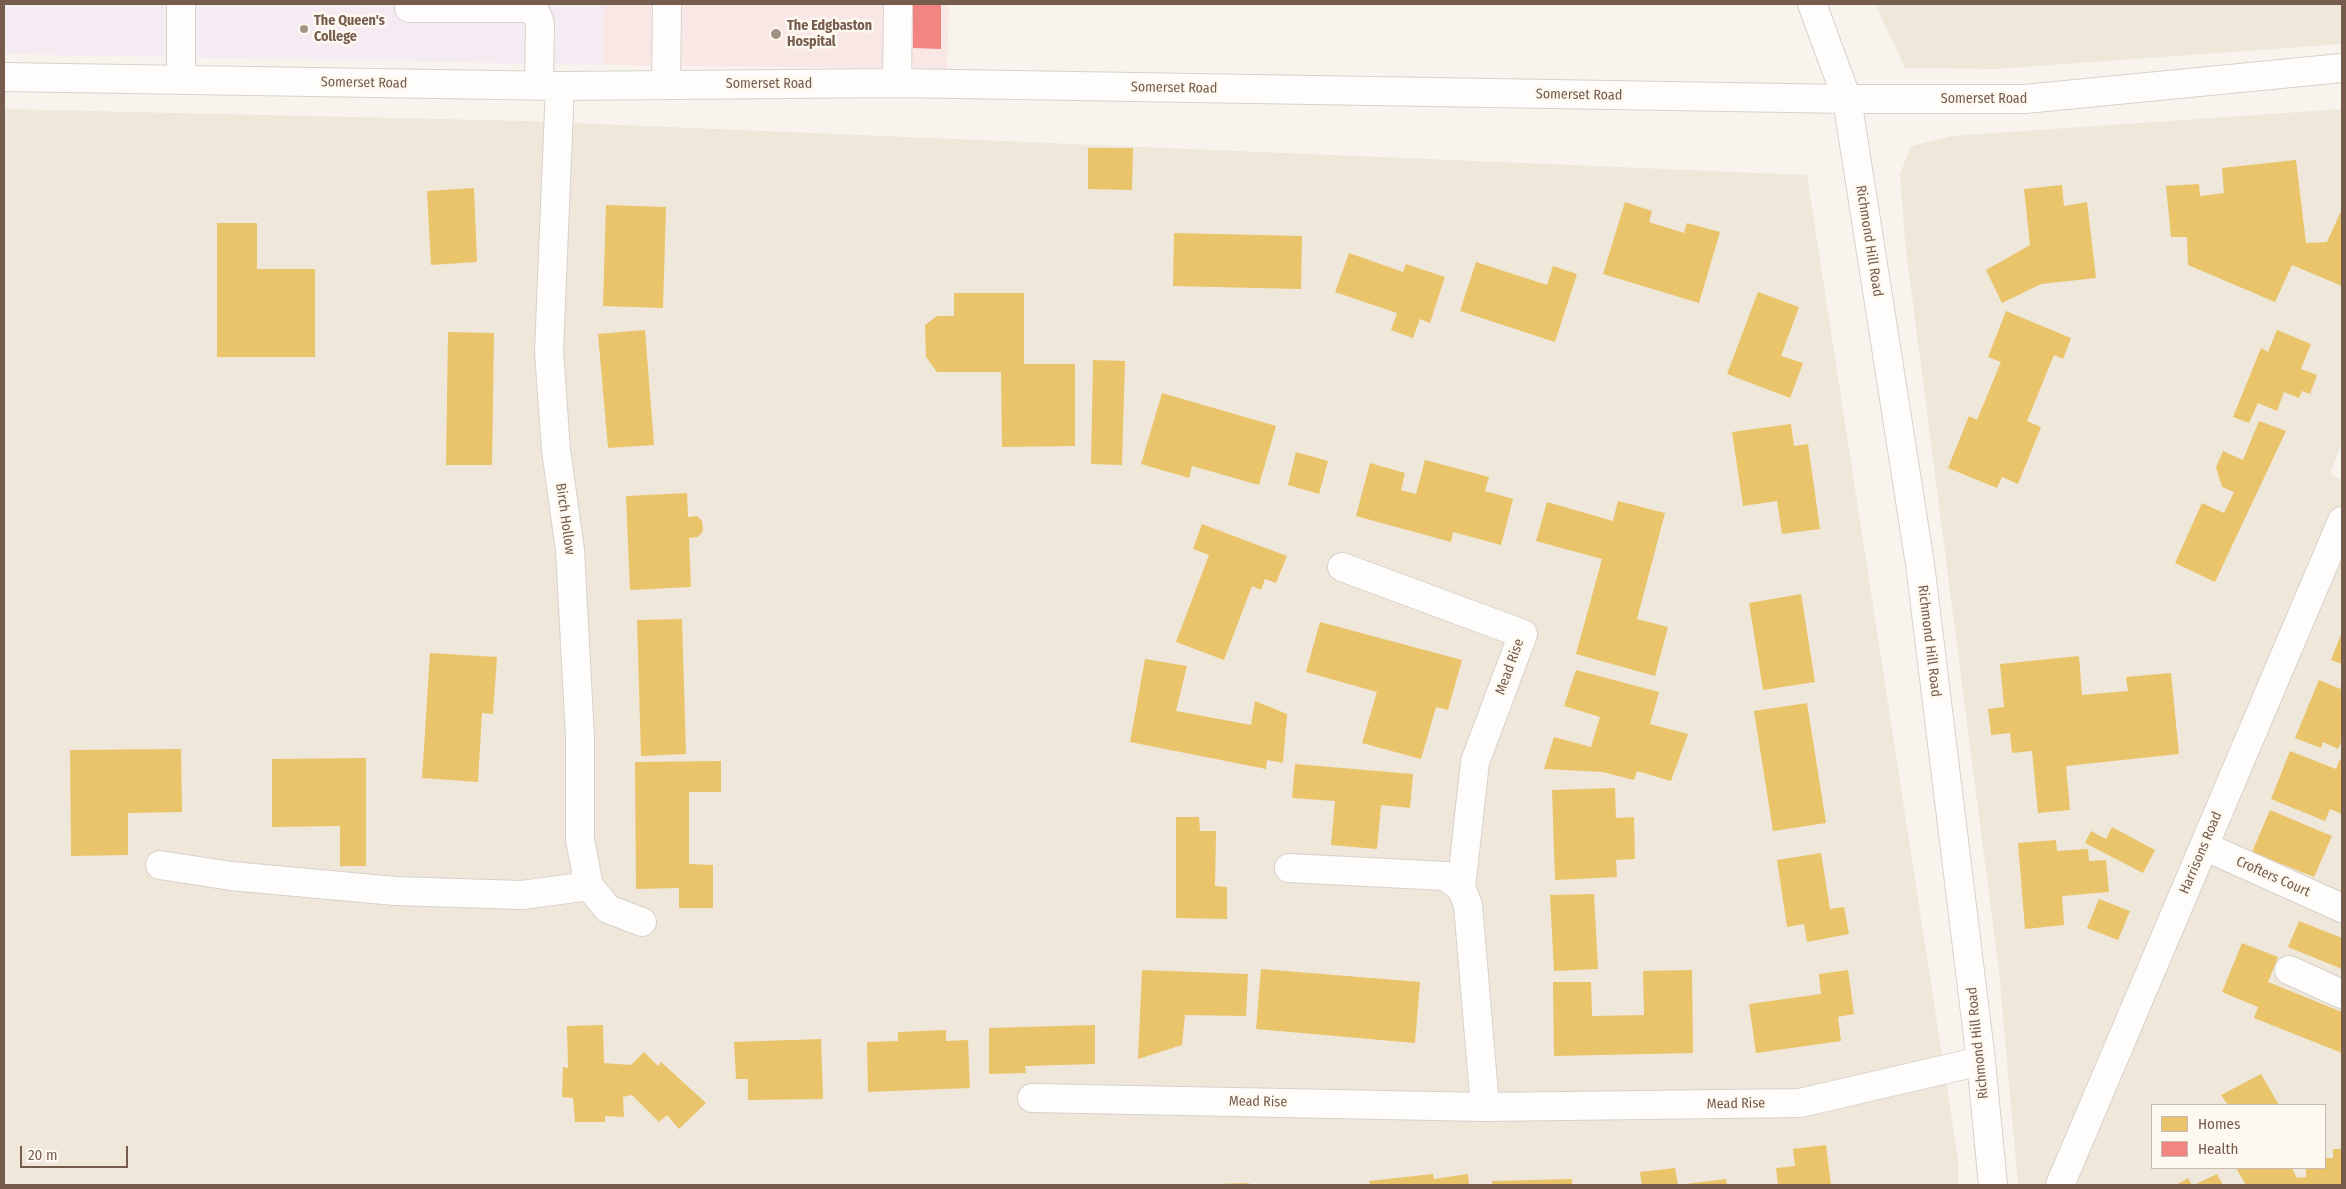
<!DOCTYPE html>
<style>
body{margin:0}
#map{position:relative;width:2346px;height:1189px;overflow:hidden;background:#f8f4ed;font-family:"Fira Sans Condensed",sans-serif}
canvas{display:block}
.frame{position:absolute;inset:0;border:5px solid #765c4d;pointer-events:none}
.legend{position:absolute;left:2151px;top:1104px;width:175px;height:65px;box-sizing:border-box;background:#fef9f0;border:1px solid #c8baaf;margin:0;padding:6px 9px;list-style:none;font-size:15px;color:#765c4d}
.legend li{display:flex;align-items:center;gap:10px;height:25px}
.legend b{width:25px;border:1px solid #c8baaf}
.scale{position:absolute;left:20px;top:1146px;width:108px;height:22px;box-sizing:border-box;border:2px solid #765c4d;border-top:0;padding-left:6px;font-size:15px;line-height:18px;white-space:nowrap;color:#765c4d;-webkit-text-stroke:4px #fef9f0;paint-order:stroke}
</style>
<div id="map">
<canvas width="2346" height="1189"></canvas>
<div class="frame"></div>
<ul class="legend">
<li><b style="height:14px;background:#e9c46a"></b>Homes</li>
<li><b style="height:14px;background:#f28482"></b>Health</li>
</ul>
<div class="scale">20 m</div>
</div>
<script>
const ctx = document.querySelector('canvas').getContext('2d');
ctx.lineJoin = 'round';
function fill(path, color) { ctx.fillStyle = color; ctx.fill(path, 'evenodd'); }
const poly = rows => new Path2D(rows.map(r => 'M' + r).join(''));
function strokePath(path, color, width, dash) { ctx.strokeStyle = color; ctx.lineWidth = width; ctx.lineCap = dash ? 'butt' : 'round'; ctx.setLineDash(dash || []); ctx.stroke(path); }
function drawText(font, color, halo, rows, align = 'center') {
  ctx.font = font + ' "Fira Sans Condensed",sans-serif'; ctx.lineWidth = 5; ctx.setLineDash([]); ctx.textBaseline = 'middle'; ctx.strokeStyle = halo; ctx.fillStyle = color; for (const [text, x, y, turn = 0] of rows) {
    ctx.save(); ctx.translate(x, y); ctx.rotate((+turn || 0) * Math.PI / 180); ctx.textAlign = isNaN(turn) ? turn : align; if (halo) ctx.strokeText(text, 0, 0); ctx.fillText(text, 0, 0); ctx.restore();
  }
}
fill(poly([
 [1875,4,2342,4,2342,44,1996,69,1905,68],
 [4,109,528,121,1807,175,1958,1159,1958,1185,4,1185],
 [2342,109,2342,442,2330,474,2342,480,2342,1185,2018,1185,1999,972,1905,242,1900,174,1911,146,1951,136],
 [2152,1105,2325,1105,2325,1168,2152,1168]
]), '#f0e7db');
fill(poly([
 [4,4,604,4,603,65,4,54]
]), '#f5ecf3');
fill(poly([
 [604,4,949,4,947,69,603,65]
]), '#f9e7e6');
fill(poly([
 [1088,148,1133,148,1132,190,1088,189],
 [2296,160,2306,243,2327,242,2342,209,2342,286,2292,265,2275,302,2188,265,2187,237,2171,237,2166,186,2199,184,2200,196,2224,193,2222,168],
 [2062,185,2064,206,2087,202,2096,278,2041,284,2002,303,1986,270,2030,245,2024,189],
 [474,188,477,262,431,265,427,191],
 [1625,202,1652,211,1649,222,1684,233,1687,223,1720,232,1699,303,1603,274],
 [606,205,666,207,663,308,603,306],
 [217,223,257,223,257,269,315,269,315,357,217,357],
 [1174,233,1302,236,1301,289,1173,286],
 [1349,253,1403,272,1406,264,1445,277,1430,323,1420,319,1413,338,1391,330,1397,313,1335,292],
 [1476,262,1547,285,1553,266,1577,274,1555,342,1460,311],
 [1758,292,1799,307,1781,356,1803,363,1790,398,1727,374],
 [954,293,1024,293,1024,364,1075,364,1075,446,1002,447,1001,372,937,372,926,357,925,325,937,316,954,316],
 [2006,311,2071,338,2063,359,2054,355,2027,421,2041,427,2018,484,2002,477,1997,488,1948,468,1969,416,1977,420,2001,362,1988,357],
 [645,330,654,445,608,448,598,334],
 [2277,330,2311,344,2301,369,2317,375,2310,394,2302,391,2299,398,2284,392,2277,411,2258,403,2249,423,2233,417,2261,348,2268,352],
 [448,332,494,333,492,465,446,465],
 [1093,360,1125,361,1122,465,1091,464],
 [1162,393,1276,426,1259,485,1192,466,1189,478,1141,464],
 [2259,421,2286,431,2215,582,2175,563,2202,503,2224,513,2234,492,2222,487,2216,467,2223,451,2243,460],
 [1791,424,1794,446,1808,444,1820,529,1782,534,1777,501,1743,506,1732,432],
 [1296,452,1328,461,1319,494,1288,485],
 [1425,460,1489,477,1485,491,1513,499,1501,545,1453,532,1451,542,1356,516,1370,463,1405,473,1401,490,1416,494],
 [687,493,688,517,697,516,702,521,703,531,698,537,689,538,691,587,630,590,626,496],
 [1618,501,1665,513,1637,619,1668,627,1655,676,1576,654,1602,559,1536,541,1547,502,1613,521],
 [1202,524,1287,556,1276,583,1265,579,1261,590,1252,586,1224,660,1176,642,1209,555,1193,549],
 [1801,594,1815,682,1763,690,1749,603],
 [682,619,686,754,641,756,637,620],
 [1320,622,1462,660,1448,710,1436,707,1421,759,1362,743,1377,692,1306,672],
 [2342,632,2342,664,2331,660],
 [430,653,497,657,493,714,482,713,478,782,422,778],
 [2079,656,2082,695,2128,691,2126,677,2171,673,2179,754,2066,766,2070,810,2038,813,2032,751,2012,753,2010,733,1991,735,1988,709,2004,707,2000,664],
 [1145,659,1187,666,1176,711,1251,725,1255,701,1287,714,1283,763,1267,760,1266,769,1130,742],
 [1576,670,1659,692,1650,724,1688,734,1671,781,1637,771,1634,780,1603,772,1544,769,1554,737,1591,747,1600,717,1564,706],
 [2319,680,2340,689,2342,683,2342,740,2338,749,2323,742,2321,748,2295,738],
 [1807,703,1826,823,1773,831,1754,711],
 [181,749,182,812,128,813,128,855,71,856,70,750],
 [2290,751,2336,769,2340,759,2342,760,2342,814,2330,809,2325,821,2271,799],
 [366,758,366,866,340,866,340,826,272,827,272,759],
 [721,761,721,792,689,792,689,864,713,865,713,908,679,908,679,888,636,889,635,762],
 [1295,764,1413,774,1410,808,1381,805,1377,849,1331,845,1335,801,1292,798],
 [1615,788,1616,818,1634,817,1635,859,1616,860,1617,877,1555,880,1552,790],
 [2270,810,2332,836,2314,877,2252,852],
 [1176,817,1199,817,1200,831,1216,831,1215,886,1227,887,1227,919,1176,918],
 [2112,827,2155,850,2143,873,2085,843,2091,831,2106,839],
 [2056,840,2057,851,2088,849,2089,861,2106,860,2109,892,2062,896,2064,925,2025,929,2018,843],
 [1821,853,1830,909,1844,907,1849,934,1807,942,1804,924,1787,927,1777,860],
 [1594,894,1598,969,1554,971,1550,895],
 [2099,899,2130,911,2118,940,2087,928],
 [2299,921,2342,938,2342,969,2288,947],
 [2242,943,2278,957,2268,982,2342,1012,2342,1053,2254,1018,2258,1007,2222,992],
 [1261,969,1420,982,1415,1043,1256,1029],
 [1142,970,1248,974,1246,1016,1185,1015,1182,1045,1138,1059],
 [1692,970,1693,1053,1554,1056,1553,982,1591,982,1592,1016,1644,1015,1643,971],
 [1848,970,1854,1014,1838,1017,1841,1041,1756,1053,1749,1004,1821,994,1819,974],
 [603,1025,604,1063,631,1065,644,1052,658,1066,661,1062,706,1103,679,1129,667,1115,659,1122,632,1095,623,1097,624,1117,605,1116,605,1122,575,1122,573,1098,562,1097,563,1067,568,1068,567,1026],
 [1095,1025,1095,1064,1025,1066,1026,1073,989,1074,989,1028],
 [946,1030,946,1041,968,1040,970,1088,868,1092,867,1042,898,1041,898,1032],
 [821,1039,823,1099,748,1100,748,1079,736,1079,734,1042],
 [2261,1074,2279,1105,2228,1105,2221,1095],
 [1826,1145,1831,1185,1778,1185,1776,1168,1795,1166,1793,1149],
 [2333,1149,2342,1149,2342,1185,2246,1185,2236,1168,2292,1168,2297,1178,2306,1177,2306,1168,2325,1168,2325,1158,2333,1158],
 [1675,1168,1678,1185,1642,1185,1640,1172],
 [1433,1174,1434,1179,1468,1174,1469,1185,1370,1185,1369,1181],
 [2217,1174,2223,1185,2194,1185],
 [2188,1178,2192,1185,2176,1185],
 [1572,1179,1572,1185,1492,1185,1492,1181],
 [1726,1179,1727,1185,1685,1185,1685,1184],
 [1249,1183,1249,1185,1218,1185,1218,1184]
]), '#e9c46a');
fill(poly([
 [913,4,941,4,941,49,913,48]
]), '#f28482');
const minor = poly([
 [181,4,181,80],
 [1812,4,1847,99,1920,564,1981,1061,1993,1185],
 [409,8,529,8,537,15,540,24,539,85],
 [4,77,560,86,897,83,1847,99,2025,99,2342,68],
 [897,83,898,4],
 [666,85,667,4],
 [560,86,549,351,556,450,570,550,580,737,580,840,589,886,608,909,642,922],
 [1342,567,1523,634,1475,762,1461,888,1468,905,1485,1107],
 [2204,846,2342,908],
 [160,865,231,876,395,891,522,895,589,886],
 [1289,868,1445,876,1461,888],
 [2289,970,2342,994],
 [1032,1098,1485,1107,1800,1103,1981,1061],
 [2060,1185,2342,521]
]);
strokePath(minor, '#d7d1cb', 30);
strokePath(minor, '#fefdfc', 28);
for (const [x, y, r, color] of [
 [304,29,5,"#a49185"],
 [776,34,6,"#a49185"]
]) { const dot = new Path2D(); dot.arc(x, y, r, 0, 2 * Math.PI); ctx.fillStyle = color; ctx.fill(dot); strokePath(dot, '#fef9f0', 2); }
drawText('bold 14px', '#765c4d', '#fef9f0', [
 ["The Queen's",314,21],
 ["College",314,37],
 ["The Edgbaston",787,26],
 ["Hospital",787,42]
], 'left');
drawText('14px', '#765c4d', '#fef9f0', [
 ["Somerset Road",364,83,1],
 ["Somerset Road",769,84],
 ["Somerset Road",1174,88,1],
 ["Somerset Road",1579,95,1],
 ["Somerset Road",1984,99],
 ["Richmond Hill Road",1869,241,81],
 ["Birch Hollow",565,519,82],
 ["Richmond Hill Road",1929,641,83],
 ["Mead Rise",1510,667,-70],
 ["Harrisons Road",2201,853,-67],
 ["Crofters Court",2273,877,24],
 ["Richmond Hill Road",1978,1043,-96],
 ["Mead Rise",1258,1102,1],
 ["Mead Rise",1736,1104,-1]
]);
</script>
